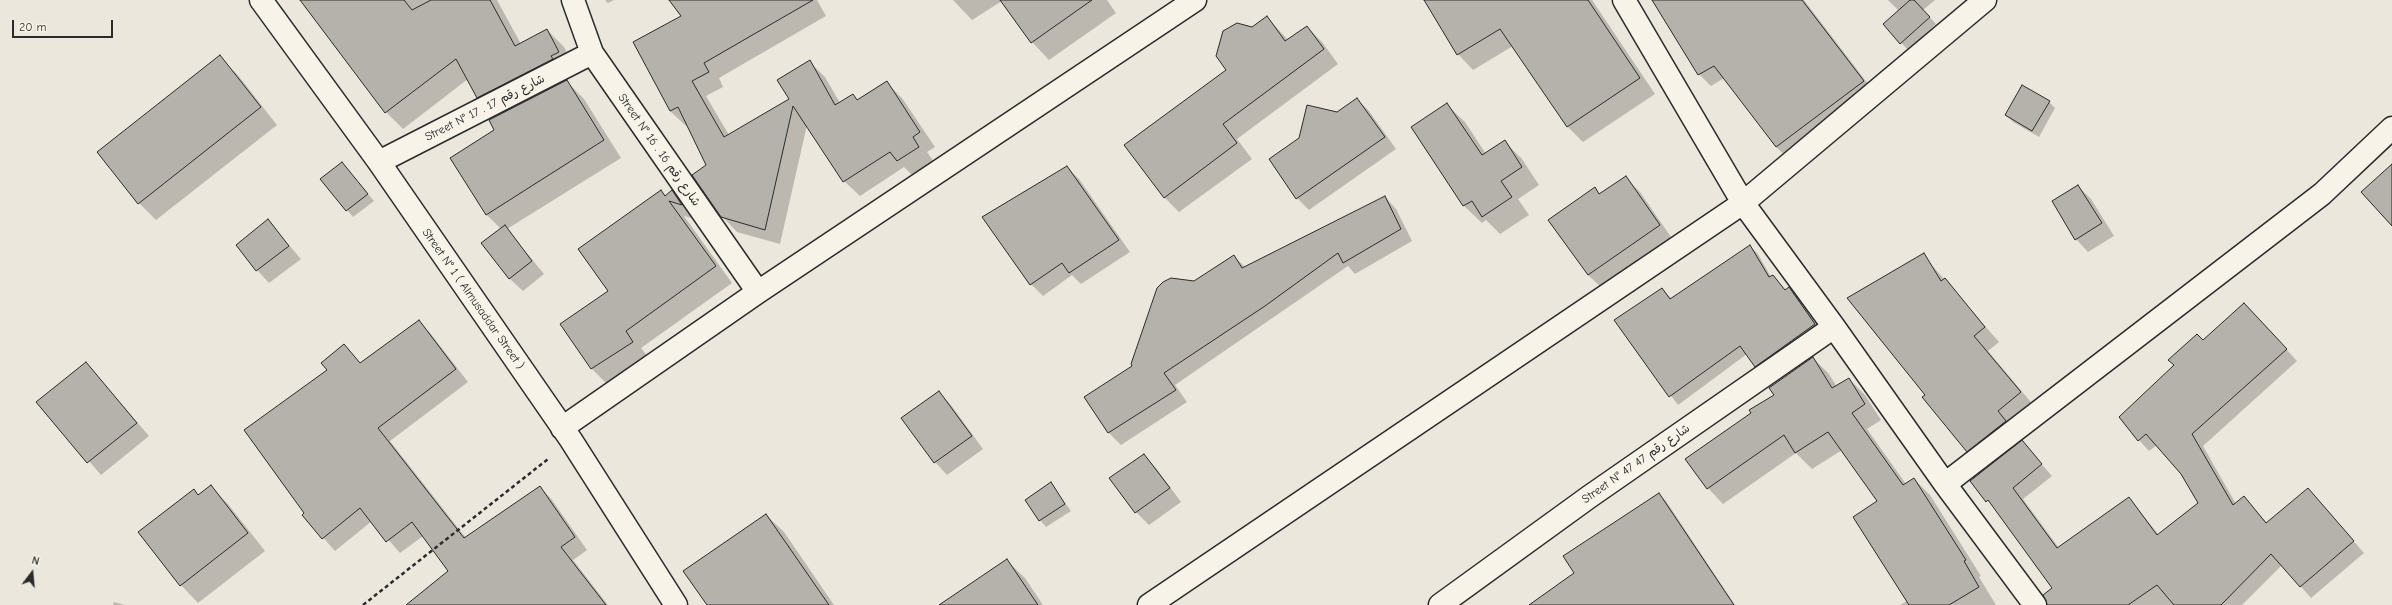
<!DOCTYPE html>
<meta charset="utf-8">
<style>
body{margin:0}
#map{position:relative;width:2392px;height:605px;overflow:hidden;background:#ebe7dd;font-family:"Comic Neue",sans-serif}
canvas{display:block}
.north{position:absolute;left:12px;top:553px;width:40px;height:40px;-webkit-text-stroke:3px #f7f3e8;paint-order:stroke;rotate:16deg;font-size:11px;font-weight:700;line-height:16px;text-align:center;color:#2b2b2b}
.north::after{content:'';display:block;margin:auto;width:14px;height:18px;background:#2b2b2b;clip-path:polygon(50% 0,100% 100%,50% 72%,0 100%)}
.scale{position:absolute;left:12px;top:20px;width:101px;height:18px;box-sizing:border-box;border:2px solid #2b2b2b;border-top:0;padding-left:5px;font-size:12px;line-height:14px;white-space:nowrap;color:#2b2b2b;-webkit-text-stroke:3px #f7f3e8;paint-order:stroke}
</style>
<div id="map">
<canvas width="2392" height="605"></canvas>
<div class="north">N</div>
<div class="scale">20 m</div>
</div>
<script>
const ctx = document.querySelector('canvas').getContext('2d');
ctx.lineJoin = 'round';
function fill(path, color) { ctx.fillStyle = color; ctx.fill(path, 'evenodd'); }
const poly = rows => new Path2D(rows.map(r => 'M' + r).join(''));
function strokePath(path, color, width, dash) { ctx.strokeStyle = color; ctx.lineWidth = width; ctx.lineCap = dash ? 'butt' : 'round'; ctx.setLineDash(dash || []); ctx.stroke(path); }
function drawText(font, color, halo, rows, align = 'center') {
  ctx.font = font + ' "Comic Neue","Playpen Sans Arabic",sans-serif'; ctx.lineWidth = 3.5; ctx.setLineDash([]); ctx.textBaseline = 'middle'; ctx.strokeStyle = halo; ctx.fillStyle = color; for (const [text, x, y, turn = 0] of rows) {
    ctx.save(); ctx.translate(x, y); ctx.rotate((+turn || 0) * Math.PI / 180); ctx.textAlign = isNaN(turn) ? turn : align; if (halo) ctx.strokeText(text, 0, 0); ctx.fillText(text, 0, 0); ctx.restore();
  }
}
fill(poly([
 [385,0,497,0,521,44,547,30,564,47,576,69,495,114,478,97,468,79,403,129,386,112],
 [605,0,614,0,608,3],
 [670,0,817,0,826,16,719,78,723,87,706,96,729,135,790,99,810,62,825,77,840,103,853,95,858,101,887,83,902,98,935,147,927,152,934,162,913,176,904,167,860,196,844,181,807,125,780,244,737,232,722,216,707,165,688,125,686,126,670,111,682,17],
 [953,0,1107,0,1116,13,1049,60,1032,42,1002,1,972,20],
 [1425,0,1592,0,1655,94,1583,142,1568,127,1513,46,1473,70,1458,54],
 [1653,0,1804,0,1875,93,1789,159,1776,147,1724,78,1711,86,1699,74],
 [1888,0,1935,0,1923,10,1936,24,1908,50,1884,24,1899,11],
 [1267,17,1288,40,1307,27,1322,42,1338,64,1237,139,1252,159,1179,212,1164,197,1228,70,1224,31,1237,24,1252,29],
 [219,57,237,74,277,125,156,220,139,203],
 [566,81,584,99,621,158,507,229,544,274,523,291,510,279,483,243,501,229,486,214],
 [1357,99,1369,111,1396,149,1309,210,1297,198,1300,139],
 [2049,102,2055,108,2039,137,2013,122,2006,115],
 [1447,105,1465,122,1486,154,1505,142,1522,159,1539,185,1518,199,1529,215,1500,234,1486,220,1482,223,1464,206,1412,128],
 [342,163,374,201,353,217,322,180],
 [1067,167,1079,179,1130,252,1081,284,1072,275,1043,296,1031,284,983,217],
 [1625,177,1640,192,1673,240,1603,289,1588,275,1595,188,1600,194],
 [2078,186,2091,199,2114,236,2088,252,2076,239],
 [661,191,666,196,672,192,688,208,697,220,684,216,732,283,641,348,649,358,608,385,592,369,562,324,610,291],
 [1385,197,1396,209,1412,241,1355,274,1348,266,1175,385,1187,402,1121,445,1109,433,1085,397,1133,366,1195,282,1234,256,1245,267],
 [268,221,301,259,269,283,257,270],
 [1750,246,1758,254,1771,277,1773,276,1786,291,1789,289,1797,297,1822,333,1763,374,1747,354,1678,405,1615,320,1662,289,1672,299],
 [1923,255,1999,342,1988,351,2035,407,1982,466,1967,451,1926,395],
 [2255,315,2297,361,2203,446,2236,504,2244,497,2267,523,2308,489,2364,553,2311,598,2282,565,2242,605,2058,605,2054,588,1997,511,1971,481,2022,442,2052,476,2023,499,2059,548,2129,498,2159,535,2200,503,2182,474,2157,445,2149,451,2139,440,2203,341],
 [419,321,431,334,468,382,390,441,466,538,540,487,552,500,587,550,573,560,608,605,407,605,450,571,423,536,400,553,372,521,335,551,303,515,306,513,329,370,344,345,361,364],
 [1813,358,1829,374,1837,387,1849,379,1865,395,1881,420,1867,429,1906,484,1914,479,1930,495,1981,576,1979,577,1996,605,1900,605,1907,601,1879,501,1842,450,1812,469,1796,453,1723,504,1708,488,1752,413,1775,395],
 [86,363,149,436,101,475,38,402],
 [939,392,951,405,983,449,947,475,935,462],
 [1144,455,1156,468,1181,502,1149,525,1136,512,1111,478],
 [1051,484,1071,511,1046,527,1040,520],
 [211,487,228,504,265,551,198,603,181,585,194,491,199,495],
 [1659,494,1666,501,1735,605,1530,605,1576,573],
 [766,515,784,532,834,605,708,605],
 [1007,561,1025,578,1043,605,941,605],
 [114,602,125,605,113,605]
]), '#0003');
const building = poly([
 [300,0,404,0,412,10,431,0,490,0,515,46,547,29,559,52,551,56,553,59,477,98,456,59,385,113,300,0],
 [669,0,813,0,704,63,709,72,692,81,724,137,789,99,777,80,810,60,835,105,853,94,857,100,887,81,920,132,913,137,919,147,897,161,890,152,843,182,793,106,765,230,721,217,692,175,706,165,678,107,670,111,633,42,681,16,669,0],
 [1000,0,1092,0,1031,43,1000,0],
 [1424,0,1588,0,1640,78,1567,127,1500,29,1457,55,1424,0],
 [1652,0,1802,0,1864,81,1776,147,1714,66,1698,75,1652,0],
 [1910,0,1914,0,1930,17,1900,44,1883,24,1910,0],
 [1267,16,1285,41,1307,26,1324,49,1223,124,1237,143,1164,198,1124,145,1226,70,1216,56,1223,31,1237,23,1252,27,1267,16],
 [220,55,261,107,138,204,97,152,220,55],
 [567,80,604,140,486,215,450,158,494,130,489,120,567,80],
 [2022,85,2050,101,2032,131,2005,115,2022,85],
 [1357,98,1385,137,1296,199,1269,159,1299,138,1307,105,1337,112,1357,98],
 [1447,103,1482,155,1505,140,1522,167,1501,181,1512,197,1482,217,1472,201,1463,206,1411,127,1447,103],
 [342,162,368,194,346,211,320,179,342,162],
 [2392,164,2392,226,2361,192,2392,164],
 [1067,166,1119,240,1069,273,1062,263,1030,285,982,217,1067,166],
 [1626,176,1660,225,1588,275,1548,220,1595,187,1599,194,1626,176],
 [2078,185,2102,223,2075,240,2052,201,2078,185],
 [661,190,665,196,672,190,682,205,669,201,716,266,626,331,633,342,591,369,560,324,608,291,578,249,661,190],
 [1385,196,1401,229,1343,263,1338,253,1265,306,1164,373,1176,390,1108,433,1084,397,1132,366,1131,364,1157,288,1163,282,1171,278,1194,281,1234,255,1242,268,1385,196],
 [268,219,289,246,256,271,236,245,268,219],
 [505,225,532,261,509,279,481,243,505,225],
 [1750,245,1769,277,1773,275,1785,290,1789,287,1815,324,1755,367,1740,346,1669,397,1614,320,1662,288,1670,299,1750,245],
 [1924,253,1941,281,1945,278,1985,327,1974,336,2021,392,1998,411,2006,421,1967,452,1922,397,1925,395,1847,298,1924,253],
 [2244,303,2287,349,2192,434,2233,505,2244,496,2266,523,2308,488,2354,541,2300,587,2271,554,2221,605,2174,605,2157,585,2128,605,2047,605,2043,595,2052,588,1988,500,1986,502,1970,481,2022,440,2042,464,2013,488,2057,548,2129,497,2157,535,2198,503,2181,474,2146,434,2138,441,2119,417,2174,365,2168,360,2197,334,2203,340,2244,303],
 [419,320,456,369,378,428,464,538,540,486,575,537,561,547,606,605,406,605,448,571,412,522,386,542,360,508,322,539,302,515,304,513,244,430,327,370,321,363,344,344,360,363,419,320],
 [1813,357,1832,388,1849,378,1865,404,1852,413,1903,485,1914,478,1966,560,1964,561,1979,587,1949,605,1909,605,1853,517,1877,501,1828,432,1795,453,1784,435,1707,489,1685,459,1751,413,1749,410,1774,395,1769,388,1813,357],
 [86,362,137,423,87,463,36,402,86,362],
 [939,391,972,436,934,463,901,418,939,391],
 [1144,454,1170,488,1135,513,1109,478,1144,454],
 [1051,482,1065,504,1039,521,1025,500,1051,482],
 [211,485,248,533,180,586,138,532,194,489,198,495,211,485],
 [1659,493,1734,605,1529,605,1574,573,1563,556,1659,493],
 [766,514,829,605,707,605,683,571,766,514],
 [1007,559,1038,605,939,605,1007,559]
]);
fill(building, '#b5b2ab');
strokePath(building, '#2b2b2b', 1);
const minor = poly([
 [261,0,379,162,571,440,676,605],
 [573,0,592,53,758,292],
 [1624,0,1743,203,1834,327,1945,484,2035,605],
 [379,162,592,53],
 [562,428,758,292,1195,0],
 [1945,484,2322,194,2392,128],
 [1149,605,1743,203,1985,0],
 [1440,605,1589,497,1834,327]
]);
strokePath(minor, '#2b2b2b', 25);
strokePath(poly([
 [363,605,548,459]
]), '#2b2b2b', 2.5, [4, 3]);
strokePath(minor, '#f7f3e8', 22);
drawText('12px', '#2b2b2b', '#f7f3e8', [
 ["Street N° 17 . شارع رقم 17",485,108,-27],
 ["Street N° 16 . شارع رقم 16",659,150,55],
 ["Street N° 1 ( Almusaddar Street )",473,299,55],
 ["Street N° 47 شارع رقم 47",1636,464,-35]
]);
</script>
